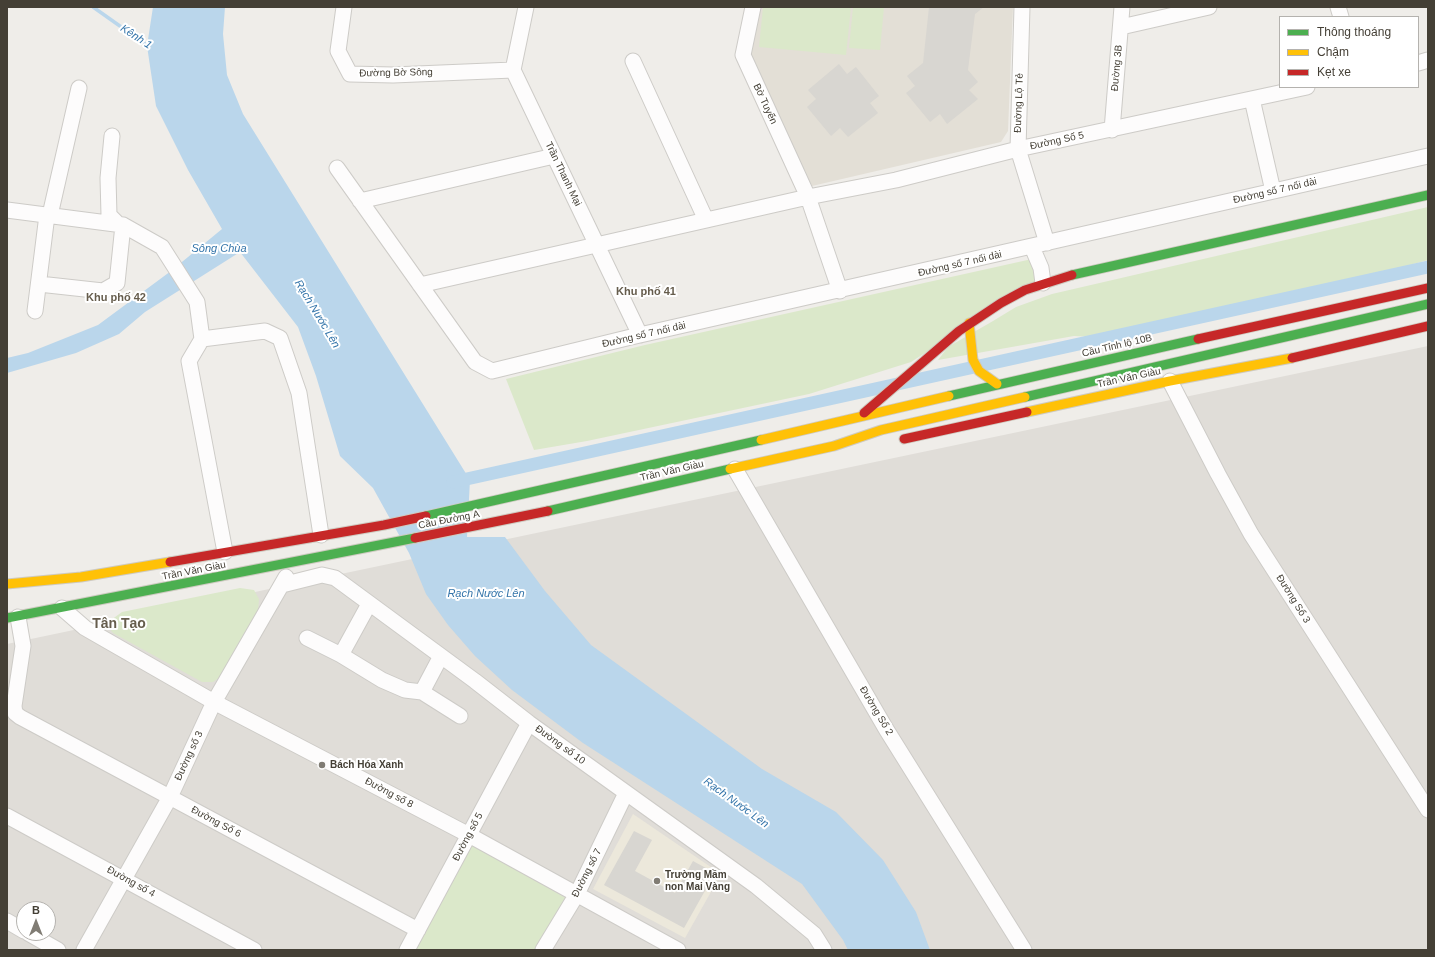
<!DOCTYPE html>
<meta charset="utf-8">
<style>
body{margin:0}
#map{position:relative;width:1435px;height:957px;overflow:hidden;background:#efede9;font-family:Helvetica,sans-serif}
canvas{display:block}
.frame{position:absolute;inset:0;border:8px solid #443f35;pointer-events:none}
.legend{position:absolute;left:1279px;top:16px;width:140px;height:72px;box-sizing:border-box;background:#fff;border:1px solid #b4b2ae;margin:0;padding:5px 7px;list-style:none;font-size:12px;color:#443f35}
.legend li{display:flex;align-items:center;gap:8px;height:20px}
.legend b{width:20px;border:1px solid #b4b2ae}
.north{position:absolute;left:16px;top:901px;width:40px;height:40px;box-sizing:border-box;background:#fff;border:1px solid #b4b2ae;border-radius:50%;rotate:0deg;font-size:11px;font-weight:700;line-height:16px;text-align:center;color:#443f35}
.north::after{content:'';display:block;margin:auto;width:14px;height:18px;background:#807c74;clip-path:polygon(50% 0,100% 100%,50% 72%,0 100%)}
</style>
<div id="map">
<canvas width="1435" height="957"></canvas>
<div class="frame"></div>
<ul class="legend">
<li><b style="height:5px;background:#4caf50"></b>Thông thoáng</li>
<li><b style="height:5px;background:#ffc107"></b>Chậm</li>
<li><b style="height:5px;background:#c62828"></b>Kẹt xe</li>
</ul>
<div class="north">B</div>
</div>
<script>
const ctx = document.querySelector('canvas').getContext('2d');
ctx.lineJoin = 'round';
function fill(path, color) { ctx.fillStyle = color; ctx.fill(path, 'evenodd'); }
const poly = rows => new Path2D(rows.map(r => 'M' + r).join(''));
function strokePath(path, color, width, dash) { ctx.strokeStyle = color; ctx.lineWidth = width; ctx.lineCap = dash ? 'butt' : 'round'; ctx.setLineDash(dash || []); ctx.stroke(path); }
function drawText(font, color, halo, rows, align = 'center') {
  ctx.font = font + ' Helvetica,sans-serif'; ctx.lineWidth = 4; ctx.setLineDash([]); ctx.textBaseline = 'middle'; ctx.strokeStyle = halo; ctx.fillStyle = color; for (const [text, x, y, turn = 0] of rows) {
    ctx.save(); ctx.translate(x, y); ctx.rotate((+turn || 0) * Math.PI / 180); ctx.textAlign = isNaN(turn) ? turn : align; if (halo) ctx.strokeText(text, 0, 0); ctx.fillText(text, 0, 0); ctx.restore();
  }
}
fill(poly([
 [759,7,1013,7,1008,131,1001,142,812,186,749,55]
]), '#e3dfd6');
fill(poly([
 [1428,346,1428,950,7,950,7,644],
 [24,909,48,909,48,933,24,933]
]), '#e0ddd8');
fill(poly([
 [633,814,721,874,685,938,593,889]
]), '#ece8db');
fill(poly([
 [763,7,851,7,846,55,759,47],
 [853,7,884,7,880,50,849,48],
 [1428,207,1428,260,1388,271,1094,337,1074,336,938,360,948,347,993,321,1016,307,1052,294],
 [1032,259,1038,280,911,362,809,394,587,441,534,450,506,379,645,345],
 [240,588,254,590,259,599,258,613,223,675,213,682,202,682,113,633,110,629,111,620,122,612],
 [472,845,566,898,535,950,414,950]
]), '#dbe8ca');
fill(poly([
 [153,7,225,7,223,34,227,75,243,114,470,480,467,537,505,537,545,591,591,645,762,769,836,812,883,860,916,912,930,950,848,950,843,940,802,884,583,743,512,690,475,656,448,625,426,594,409,553,373,488,340,456,316,376,298,327,240,252,145,312,119,334,76,353,7,373,7,358,28,353,98,325,171,271,222,229,188,170,156,106,147,46]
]), '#bad6eb');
strokePath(poly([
 [93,7,151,48]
]), '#bad6eb', 3.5);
strokePath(poly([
 [453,482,1428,267]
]), '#bad6eb', 13);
fill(poly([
 [929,7,984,7,975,14,968,70,978,82,969,90,978,99,947,124,940,114,930,122,906,93,915,86,907,76,923,63],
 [839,64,847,74,856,67,879,96,870,103,878,113,848,137,840,128,831,136,807,107,816,99,808,90],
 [634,831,652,840,635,871,675,893,693,861,715,873,684,928,604,885]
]), '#d8d6d1');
const street = poly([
 [344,7,338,51,350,74,393,75,513,70],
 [526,7,513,70,640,335],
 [753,7,743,55,808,197,840,291],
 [1022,7,1018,149,1047,243],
 [1338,7,1341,17],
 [1121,27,1209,7],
 [633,61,706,220],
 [1418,63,1428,60],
 [1252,99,1273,191],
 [1112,130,1122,7],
 [112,136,108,178,109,215,118,224],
 [337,168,475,362,492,371,631,337,1428,156],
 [360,201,554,156],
 [7,210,123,225,162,247,197,302,202,339],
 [50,215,79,88],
 [1032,247,1041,268,1043,283],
 [39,284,103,291,117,283,123,225],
 [420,285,808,197,896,180,1018,149,1307,87],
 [35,311,47,215],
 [1170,381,1218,474,1251,534,1428,810],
 [735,469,886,729,1024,950],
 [225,552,189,361,202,339,265,331,280,338,299,393,321,535],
 [282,585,322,575,335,578,475,681,529,723,756,886,814,934,824,950],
 [62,608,85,628,214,702,469,835,678,950],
 [18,617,23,646,14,706,15,713,20,717,418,930],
 [307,638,341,655,382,680,405,690,422,692,441,656],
 [341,655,369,604],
 [422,692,460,716],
 [7,816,254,950],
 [7,921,24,931],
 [28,933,58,950],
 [84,950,170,797,214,702,286,577],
 [407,950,529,723],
 [543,950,577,894,626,793]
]);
const fast = poly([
 [1072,275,1428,195],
 [949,396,1198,339],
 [1025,397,1428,304],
 [548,511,730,469],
 [426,516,761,440],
 [7,618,415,538]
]);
const slow = poly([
 [969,323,973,360,979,371,997,384],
 [1027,412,1170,381,1292,358],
 [761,440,949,396],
 [730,469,834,446,881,430,1025,397],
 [7,584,81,577,170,562]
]);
const jam = poly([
 [1198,339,1428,288],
 [1292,358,1428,326],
 [864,413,959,331,1001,303,1025,290,1072,275],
 [904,439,1027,412],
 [415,538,548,511],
 [170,562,384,525,426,516]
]);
strokePath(street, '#cdcbc7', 17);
strokePath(fast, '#cecac0', 11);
strokePath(slow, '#cecac0', 11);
strokePath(jam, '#cecac0', 11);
strokePath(street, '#fdfcfc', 15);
strokePath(fast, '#4caf50', 9);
strokePath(slow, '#ffc107', 9);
strokePath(jam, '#c62828', 9);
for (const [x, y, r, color] of [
 [322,765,4,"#807c74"],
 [657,881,4,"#807c74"]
]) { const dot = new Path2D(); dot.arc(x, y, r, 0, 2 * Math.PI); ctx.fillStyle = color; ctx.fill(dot); strokePath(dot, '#fff', 1.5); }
drawText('10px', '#443f35', '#fff', [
 ["Đường 3B",1117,68,-85],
 ["Đường Bờ Sông",396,73,-1],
 ["Đường Lộ Tẻ",1019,103,-88],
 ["Bờ Tuyến",765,104,65],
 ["Đường Số 5",1057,141,-12],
 ["Trần Thanh Mại",563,174,64],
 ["Đường số 7 nối dài",1275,191,-13],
 ["Đường số 7 nối dài",960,264,-13],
 ["Đường số 7 nối dài",644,335,-13],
 ["Cầu Tỉnh lộ 10B",1117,346,-13],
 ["Trần Văn Giàu",1129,378,-12],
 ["Trần Văn Giàu",672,471,-13],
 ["Cầu Đường A",449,520,-11],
 ["Trần Văn Giàu",194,571,-11],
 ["Đường Số 3",1293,599,58],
 ["Đường Số 2",876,711,59],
 ["Đường số 10",560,745,36],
 ["Đường số 3",189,756,-65],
 ["Đường số 8",389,793,28],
 ["Đường Số 6",216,822,28],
 ["Đường số 5",468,837,-62],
 ["Đường số 7",587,873,-63],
 ["Đường số 4",131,882,29]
]);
drawText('bold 10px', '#443f35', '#fff', [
 ["Bách Hóa Xanh",330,765],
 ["Trường Mầm",665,875],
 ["non Mai Vàng",665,887]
], 'left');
drawText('italic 11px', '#3475aa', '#fff', [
 ["Kênh 1",136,37,33],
 ["Sông Chùa",219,249],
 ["Rạch Nước Lên",317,314,59],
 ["Rạch Nước Lên",486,594],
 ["Rạch Nước Lên",736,803,36]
]);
drawText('bold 11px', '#665d4d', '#fff', [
 ["Khu phố 41",646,292],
 ["Khu phố 42",116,298]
]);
drawText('bold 14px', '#665d4d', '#fff', [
 ["Tân Tạo",119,624]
]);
</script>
